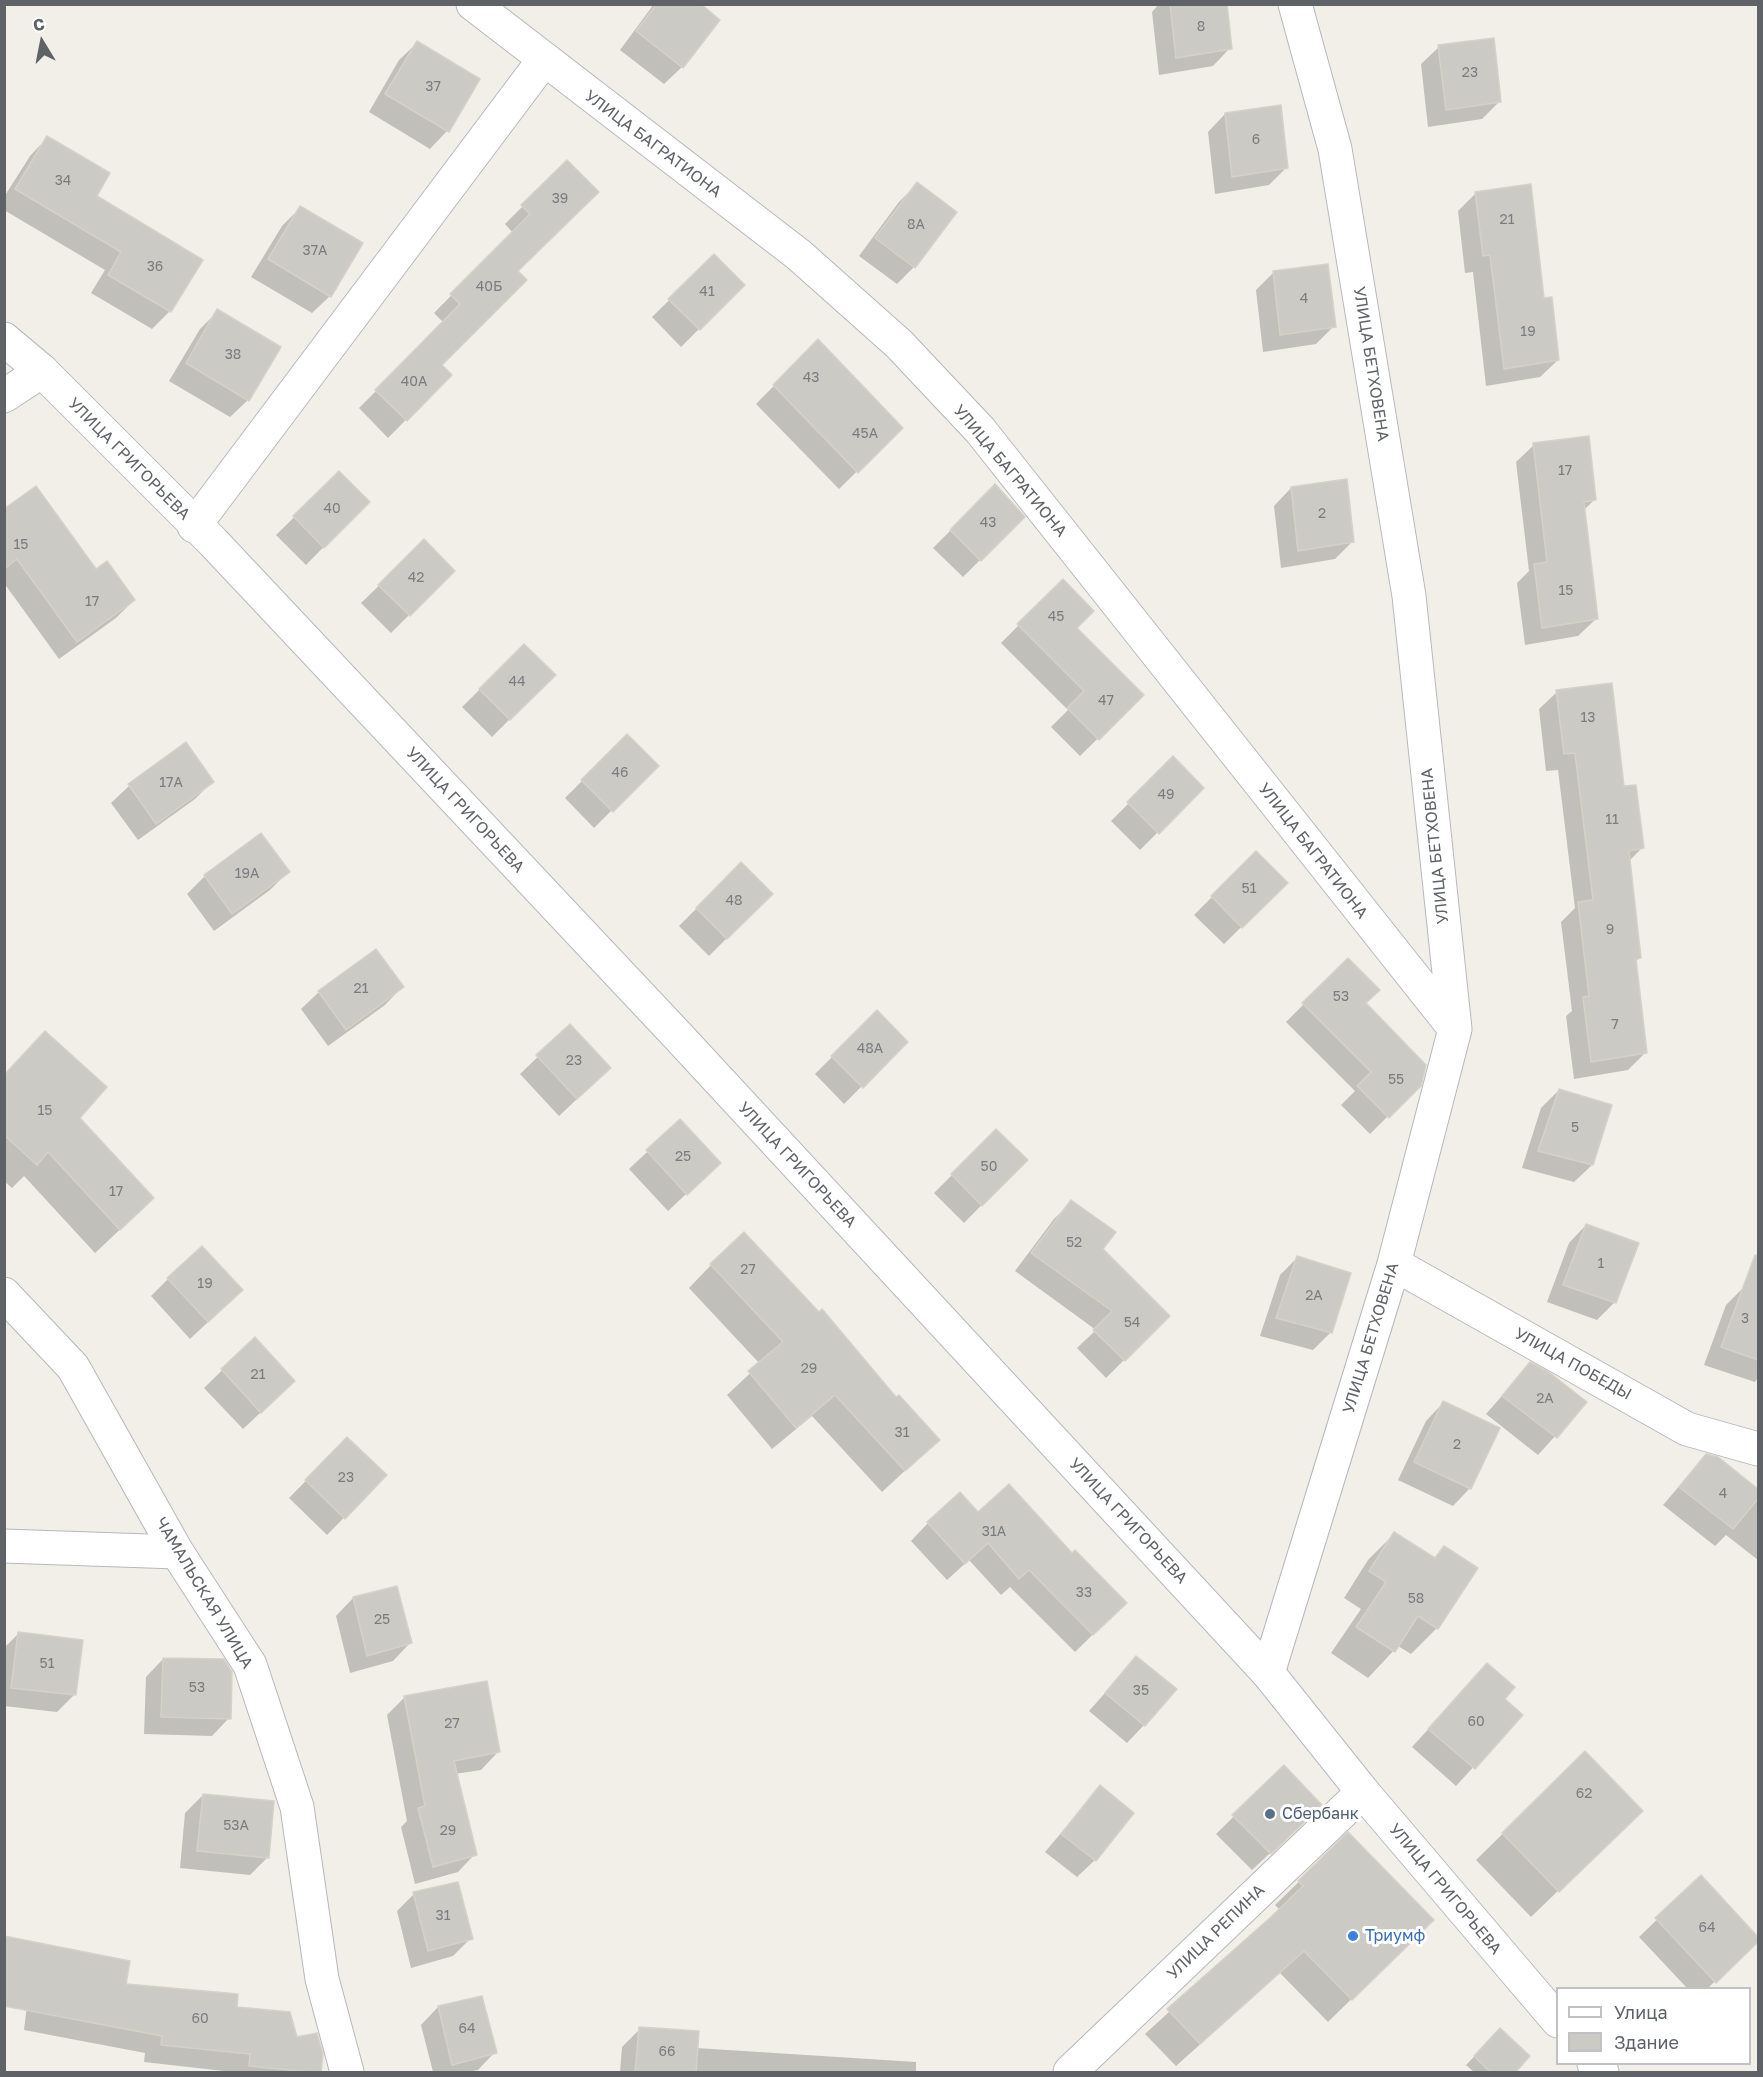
<!DOCTYPE html>
<meta charset="utf-8">
<style>
body{margin:0}
#map{position:relative;width:1763px;height:2077px;overflow:hidden;background:#f1efe8;font-family:"Golos Text",sans-serif}
canvas{display:block}
.frame{position:absolute;inset:0;border:6px solid #5f6368;pointer-events:none}
.legend{position:absolute;left:1556px;top:1987px;width:195px;height:78px;box-sizing:border-box;background:#fff;border:2px solid #bfc1c3;margin:0;padding:8px 10px;list-style:none;font-size:18px;color:#5f6368}
.legend li{display:flex;align-items:center;gap:12px;height:30px}
.legend b{width:30px;border:2px solid #bfc1c3}
.north{position:absolute;left:12px;top:12px;width:60px;height:60px;-webkit-text-stroke:4px #fff;paint-order:stroke;rotate:350deg;font-size:16px;font-weight:700;line-height:24px;text-align:center;color:#5f6368}
.north::after{content:'';display:block;margin:auto;width:21px;height:27px;background:#5f6368;clip-path:polygon(50% 0,100% 100%,50% 72%,0 100%)}
</style>
<div id="map">
<canvas width="1763" height="2077"></canvas>
<div class="frame"></div>
<ul class="legend">
<li><b style="height:8px;background:#fff"></b>Улица</li>
<li><b style="height:16px;background:#cccac5"></b>Здание</li>
</ul>
<div class="north">С</div>
</div>
<script>
const ctx = document.querySelector('canvas').getContext('2d');
ctx.lineJoin = 'round';
function fill(path, color) { ctx.fillStyle = color; ctx.fill(path, 'evenodd'); }
const poly = rows => new Path2D(rows.map(r => 'M' + r).join(''));
function strokePath(path, color, width, dash) { ctx.strokeStyle = color; ctx.lineWidth = width; ctx.lineCap = dash ? 'butt' : 'round'; ctx.setLineDash(dash || []); ctx.stroke(path); }
function drawText(font, color, halo, rows, align = 'center') {
  ctx.font = font + ' "Golos Text",sans-serif'; ctx.lineWidth = 6; ctx.setLineDash([]); ctx.textBaseline = 'middle'; ctx.strokeStyle = halo; ctx.fillStyle = color; for (const [text, x, y, turn = 0] of rows) {
    ctx.save(); ctx.translate(x, y); ctx.rotate((+turn || 0) * Math.PI / 180); ctx.textAlign = isNaN(turn) ? turn : align; if (halo) ctx.strokeText(text, 0, 0); ctx.fillText(text, 0, 0); ctx.restore();
  }
}
fill(poly([
 [654,4,698,4,682,67,664,84,620,50],
 [1159,4,1225,4,1230,48,1213,66,1159,75,1152,12],
 [417,43,478,79,447,131,430,149,369,112,399,60],
 [1439,47,1500,101,1482,119,1428,127,1421,64],
 [1225,114,1286,168,1269,185,1215,194,1208,132],
 [47,138,94,196,170,311,152,329,91,293,105,270,4,210,4,197,30,156],
 [567,162,516,271,440,365,450,375,388,438,359,408,444,323,434,313,513,233,505,224],
 [917,184,914,267,897,284,859,256,899,202],
 [1476,193,1543,300,1558,360,1540,377,1486,386,1473,272,1465,273,1458,211],
 [300,208,330,296,312,313,251,277,282,226],
 [714,256,743,285,681,347,652,317],
 [1273,273,1334,326,1316,344,1263,352,1256,290],
 [218,311,248,400,230,417,169,381,200,329],
 [818,341,901,428,839,489,756,404],
 [1534,445,1595,499,1583,511,1596,619,1578,636,1525,645,1517,583,1529,571,1516,462],
 [339,473,368,502,306,565,276,535],
 [995,486,1023,517,963,577,933,548],
 [1291,488,1352,542,1335,559,1281,568,1274,506],
 [4,511,134,600,116,618,59,659,4,583],
 [424,542,453,571,391,633,361,603],
 [1063,581,1075,628,1142,695,1080,756,1051,727,1068,710,1001,643],
 [524,646,554,675,492,737,462,707],
 [1557,692,1642,848,1628,862,1640,958,1635,962,1645,1053,1628,1070,1574,1079,1566,1016,1572,1011,1561,922,1575,908,1558,770,1546,771,1539,709],
 [627,736,656,766,594,828,565,798],
 [185,744,212,782,195,799,138,840,111,803,129,786],
 [1173,759,1202,788,1140,850,1111,821],
 [261,835,288,872,270,890,214,931,187,894,205,876],
 [1256,853,1286,883,1224,944,1194,915],
 [741,864,771,894,709,956,679,926],
 [375,951,402,987,385,1005,328,1046,301,1009,319,992],
 [1348,960,1364,1003,1419,1085,1370,1134,1341,1105,1355,1091,1286,1022],
 [877,1012,906,1042,844,1104,815,1074],
 [570,1026,592,1085,559,1116,520,1074],
 [4,1075,78,1118,128,1222,95,1253,24,1176,12,1188,4,1181],
 [1559,1090,1592,1165,1574,1182,1522,1168,1541,1108],
 [680,1121,701,1180,668,1211,629,1169],
 [996,1131,1026,1160,964,1223,934,1193],
 [1071,1202,1101,1249,1168,1316,1106,1378,1077,1348,1096,1330,1015,1271,1054,1219],
 [1586,1225,1615,1302,1597,1320,1547,1302,1569,1243],
 [1297,1258,1349,1274,1330,1333,1313,1350,1260,1336,1280,1275],
 [711,1265,896,1400,938,1440,882,1492,812,1416,772,1449,727,1395,760,1364,689,1288],
 [168,1279,223,1308,190,1339,151,1296],
 [1744,1287,1758,1292,1758,1378,1755,1382,1704,1365,1726,1305],
 [254,1339,276,1398,243,1429,204,1388],
 [1530,1364,1585,1403,1538,1455,1486,1414],
 [1443,1403,1470,1488,1453,1506,1398,1480,1426,1421],
 [347,1439,385,1476,327,1535,289,1498],
 [1706,1455,1717,1459,1758,1491,1758,1560,1726,1535,1715,1546,1663,1505],
 [978,1515,1072,1556,1125,1603,1075,1652,1010,1587,1001,1595,969,1560,947,1580,911,1541,928,1523],
 [1394,1534,1433,1559,1444,1548,1437,1628,1411,1654,1398,1646,1368,1678,1331,1653,1361,1609,1344,1598,1368,1560],
 [353,1598,410,1643,393,1661,350,1673,336,1616],
 [18,1634,74,1695,57,1712,4,1706,4,1648],
 [1136,1658,1144,1725,1127,1743,1089,1711],
 [163,1659,229,1718,212,1736,144,1734,146,1677],
 [1487,1665,1503,1699,1521,1715,1456,1786,1412,1747],
 [405,1697,498,1752,481,1770,455,1774,475,1854,458,1872,415,1884,401,1827,407,1821,387,1715],
 [1585,1753,1561,1888,1531,1917,1476,1860],
 [1284,1767,1302,1823,1252,1870,1216,1834],
 [1100,1787,1095,1860,1077,1877,1045,1852],
 [203,1795,268,1857,250,1875,180,1868,185,1813],
 [1348,1834,1432,1920,1328,2022,1280,1973,1176,2066,1145,2034,1280,1910,1275,1905],
 [1701,1877,1758,1940,1708,1988,1687,1988,1639,1937],
 [414,1894,471,1938,453,1956,411,1968,397,1911],
 [32,1964,235,2008,296,2039,319,2072,233,2072,144,2062,145,2053,24,2030],
 [438,2007,495,2052,478,2070,468,2072,433,2072,421,2025],
 [640,2029,696,2048,916,2062,916,2072,620,2072,622,2047],
 [1500,2030,1513,2072,1474,2072,1466,2065]
]), '#0003');
const building = poly([
 [657,4,701,4,720,20,683,68,636,31,657,4],
 [1170,4,1227,4,1232,49,1176,58,1170,4],
 [1494,38,1501,102,1446,110,1438,45,1494,38],
 [417,41,480,79,449,132,385,94,417,41],
 [1281,105,1288,168,1232,177,1225,113,1281,105],
 [47,136,110,173,97,196,203,260,171,312,108,275,121,252,15,189,47,136],
 [567,160,599,192,518,271,527,280,442,365,452,375,407,421,375,390,460,304,450,294,530,214,521,205,567,160],
 [917,182,957,212,915,268,875,238,917,182],
 [1531,184,1544,298,1552,297,1559,360,1504,369,1490,255,1483,256,1475,192,1531,184],
 [300,206,363,243,331,297,268,259,300,206],
 [714,254,745,285,700,330,668,299,714,254],
 [1328,264,1336,327,1280,335,1273,271,1328,264],
 [217,309,281,347,249,401,186,363,217,309],
 [818,339,903,428,858,473,773,385,818,339],
 [1589,436,1596,500,1584,502,1598,619,1542,628,1534,564,1547,562,1533,443,1589,436],
 [339,471,370,502,324,548,293,516,339,471],
 [1347,479,1354,542,1298,551,1291,487,1347,479],
 [995,484,1025,517,981,561,950,530,995,484],
 [36,486,96,569,107,561,135,600,77,642,17,559,4,569,4,509,36,486],
 [424,539,455,571,410,616,378,585,424,539],
 [1063,579,1094,611,1077,628,1144,695,1099,740,1067,708,1084,691,1017,624,1063,579],
 [524,644,556,675,510,720,479,689,524,644],
 [1612,683,1624,786,1636,785,1644,848,1629,851,1641,958,1636,959,1647,1053,1591,1062,1583,997,1589,996,1578,902,1593,900,1575,753,1564,754,1556,690,1612,683],
 [627,734,659,766,613,812,581,780,627,734],
 [186,742,214,782,156,824,128,784,186,742],
 [1173,756,1204,788,1159,834,1127,802,1173,756],
 [261,833,290,872,232,914,204,875,261,833],
 [1256,851,1288,883,1242,928,1211,896,1256,851],
 [741,862,773,894,727,939,696,908,741,862],
 [376,949,404,987,346,1030,318,991,376,949],
 [1348,958,1380,990,1366,1003,1426,1065,1421,1086,1389,1118,1357,1086,1371,1072,1302,1003,1348,958],
 [877,1010,908,1042,863,1088,831,1056,877,1010],
 [570,1024,611,1068,577,1099,536,1055,570,1024],
 [45,1031,107,1087,80,1118,154,1198,120,1230,48,1152,37,1165,4,1135,4,1075,45,1031],
 [1559,1089,1612,1105,1593,1165,1538,1151,1559,1089],
 [680,1119,721,1163,687,1195,646,1150,680,1119],
 [996,1129,1028,1160,982,1206,951,1174,996,1129],
 [1071,1200,1116,1232,1103,1249,1170,1316,1125,1361,1093,1330,1112,1311,1031,1253,1071,1200],
 [1586,1224,1639,1243,1616,1303,1563,1285,1586,1224],
 [744,1232,819,1312,822,1309,896,1397,899,1395,940,1440,905,1471,835,1395,796,1428,748,1371,783,1342,710,1264,744,1232],
 [202,1246,243,1290,208,1322,167,1278,202,1246],
 [1755,1255,1758,1256,1758,1360,1721,1347,1755,1255],
 [1297,1256,1351,1273,1332,1333,1276,1318,1297,1256],
 [255,1337,295,1381,261,1413,221,1369,255,1337],
 [1530,1362,1550,1373,1587,1402,1557,1438,1502,1396,1530,1362],
 [1443,1401,1500,1428,1471,1489,1414,1462,1443,1401],
 [347,1437,387,1475,345,1519,305,1480,347,1437],
 [1706,1454,1718,1457,1758,1489,1758,1499,1733,1529,1679,1487,1706,1454],
 [1009,1484,1072,1553,1075,1550,1127,1603,1093,1635,1029,1570,1019,1579,988,1543,965,1564,927,1522,960,1492,978,1512,1009,1484],
 [1394,1532,1435,1558,1444,1546,1478,1568,1438,1629,1418,1616,1395,1652,1356,1627,1386,1582,1369,1571,1394,1532],
 [397,1586,412,1643,367,1656,353,1597,397,1586],
 [18,1632,83,1640,76,1695,11,1688,18,1632],
 [1136,1656,1177,1689,1145,1726,1105,1693,1136,1656],
 [163,1658,224,1659,232,1672,231,1719,161,1717,163,1658],
 [1487,1663,1515,1687,1505,1699,1523,1715,1475,1769,1428,1729,1487,1663],
 [487,1681,500,1752,454,1761,477,1855,433,1867,418,1808,425,1806,404,1696,487,1681],
 [1585,1751,1643,1811,1559,1892,1502,1833,1585,1751],
 [1284,1765,1322,1805,1271,1854,1232,1815,1284,1765],
 [1100,1785,1134,1813,1096,1861,1061,1834,1100,1785],
 [203,1794,274,1801,269,1858,197,1851,203,1794],
 [1348,1832,1434,1920,1352,2000,1304,1951,1200,2044,1167,2009,1271,1917,1303,1886,1298,1881,1348,1832],
 [1701,1875,1758,1937,1758,1942,1716,1983,1655,1918,1701,1875],
 [458,1882,473,1939,428,1951,413,1892,458,1882],
 [4,1936,130,1961,126,1984,238,1994,237,2007,290,2012,297,2037,317,2033,323,2054,321,2073,249,2066,250,2054,161,2045,162,2036,4,2006,4,1936],
 [482,1996,497,2053,452,2065,438,2006,482,1996],
 [639,2027,699,2031,696,2073,635,2073,639,2027],
 [1500,2028,1530,2056,1515,2073,1491,2073,1474,2056,1500,2028]
]);
fill(building, '#cccac5');
strokePath(building, '#d6d1c6', 1.5);
const street = poly([
 [473,4,799,255,899,344,980,430,1455,1029],
 [4,396,42,371],
 [194,526,543,61],
 [1394,1264,1687,1429,1758,1449],
 [4,1294,73,1367,177,1552,250,1665,297,1807,322,1979,347,2072],
 [4,1546,177,1552],
 [1268,1673,1394,1264,1455,1029,1409,596,1335,149,1295,4],
 [1070,2072,1363,1792]
]);
const secondary = poly([
 [4,339,42,371,213,542,677,1035,1268,1673,1363,1792,1558,2021],
 [1594,2064,1602,2072]
]);
strokePath(street, '#b5b8bc', 35);
strokePath(secondary, '#b6babf', 35);
strokePath(street, '#fff', 33);
strokePath(secondary, '#fff', 33);
for (const [x, y, r, color] of [
 [1270,1814,6,"#5c6f8a"],
 [1353,1936,6,"#3f7fe0"]
]) { const dot = new Path2D(); dot.arc(x, y, r, 0, 2 * Math.PI); ctx.fillStyle = color; ctx.fill(dot); strokePath(dot, '#fff', 2); }
drawText('14px', '#7a7d7f', null, [
 ["8",1201,27],
 ["23",1470,73],
 ["37",433,87],
 ["6",1256,140],
 ["34",63,181],
 ["39",560,199],
 ["21",1507,220],
 ["8А",916,225],
 ["37А",315,251],
 ["36",155,267],
 ["40Б",489,287],
 ["41",707,292],
 ["4",1304,299],
 ["19",1528,332],
 ["38",233,355],
 ["43",811,378],
 ["40А",414,382],
 ["45А",865,434],
 ["17",1565,471],
 ["40",332,509],
 ["2",1322,514],
 ["43",988,523],
 ["15",21,545],
 ["42",416,578],
 ["15",1566,591],
 ["17",92,602],
 ["45",1056,617],
 ["44",517,682],
 ["47",1106,701],
 ["13",1588,718],
 ["46",620,773],
 ["17А",171,783],
 ["49",1166,795],
 ["11",1612,820],
 ["19А",247,874],
 ["51",1249,889],
 ["48",734,901],
 ["9",1610,930],
 ["21",361,989],
 ["53",1341,997],
 ["7",1615,1025],
 ["48А",870,1049],
 ["23",574,1061],
 ["55",1396,1080],
 ["15",45,1111],
 ["5",1575,1128],
 ["25",683,1157],
 ["50",989,1167],
 ["17",116,1192],
 ["52",1074,1243],
 ["1",1601,1264],
 ["27",748,1270],
 ["19",205,1284],
 ["2А",1314,1296],
 ["3",1745,1319],
 ["54",1132,1323],
 ["29",809,1369],
 ["21",258,1375],
 ["2А",1545,1399],
 ["31",902,1433],
 ["2",1457,1445],
 ["23",346,1478],
 ["4",1723,1494],
 ["31А",994,1532],
 ["33",1084,1593],
 ["58",1416,1599],
 ["25",382,1620],
 ["51",47,1664],
 ["53",197,1688],
 ["35",1141,1691],
 ["60",1476,1722],
 ["27",452,1724],
 ["62",1584,1794],
 ["53А",236,1826],
 ["29",448,1831],
 ["31",443,1916],
 ["64",1707,1928],
 ["60",200,2019],
 ["64",467,2029],
 ["66",667,2052]
]);
drawText('16px', '#5f6368', '#fff', [
 ["УЛИЦА БАГРАТИОНА",653,144,37],
 ["УЛИЦА БЕТХОВЕНА",1371,364,81],
 ["УЛИЦА ГРИГОРЬЕВА",129,459,45],
 ["УЛИЦА БАГРАТИОНА",1010,471,50],
 ["УЛИЦА ГРИГОРЬЕВА",465,810,47],
 ["УЛИЦА БЕТХОВЕНА",1435,846,-96],
 ["УЛИЦА БАГРАТИОНА",1313,851,52],
 ["УЛИЦА ГРИГОРЬЕВА",797,1165,47],
 ["УЛИЦА БЕТХОВЕНА",1371,1338,-73],
 ["УЛИЦА ПОБЕДЫ",1573,1364,29],
 ["УЛИЦА ГРИГОРЬЕВА",1128,1521,47],
 ["ЧАМАЛЬСКАЯ УЛИЦА",204,1593,59],
 ["УЛИЦА ГРИГОРЬЕВА",1445,1889,50],
 ["УЛИЦА РЕПИНА",1216,1932,-44]
]);
drawText('16px', '#4e5e75', '#fff', [
 ["Сбербанк",1282,1814]
], 'left');
drawText('16px', '#366cbe', '#fff', [
 ["Триумф",1365,1936]
], 'left');
</script>
